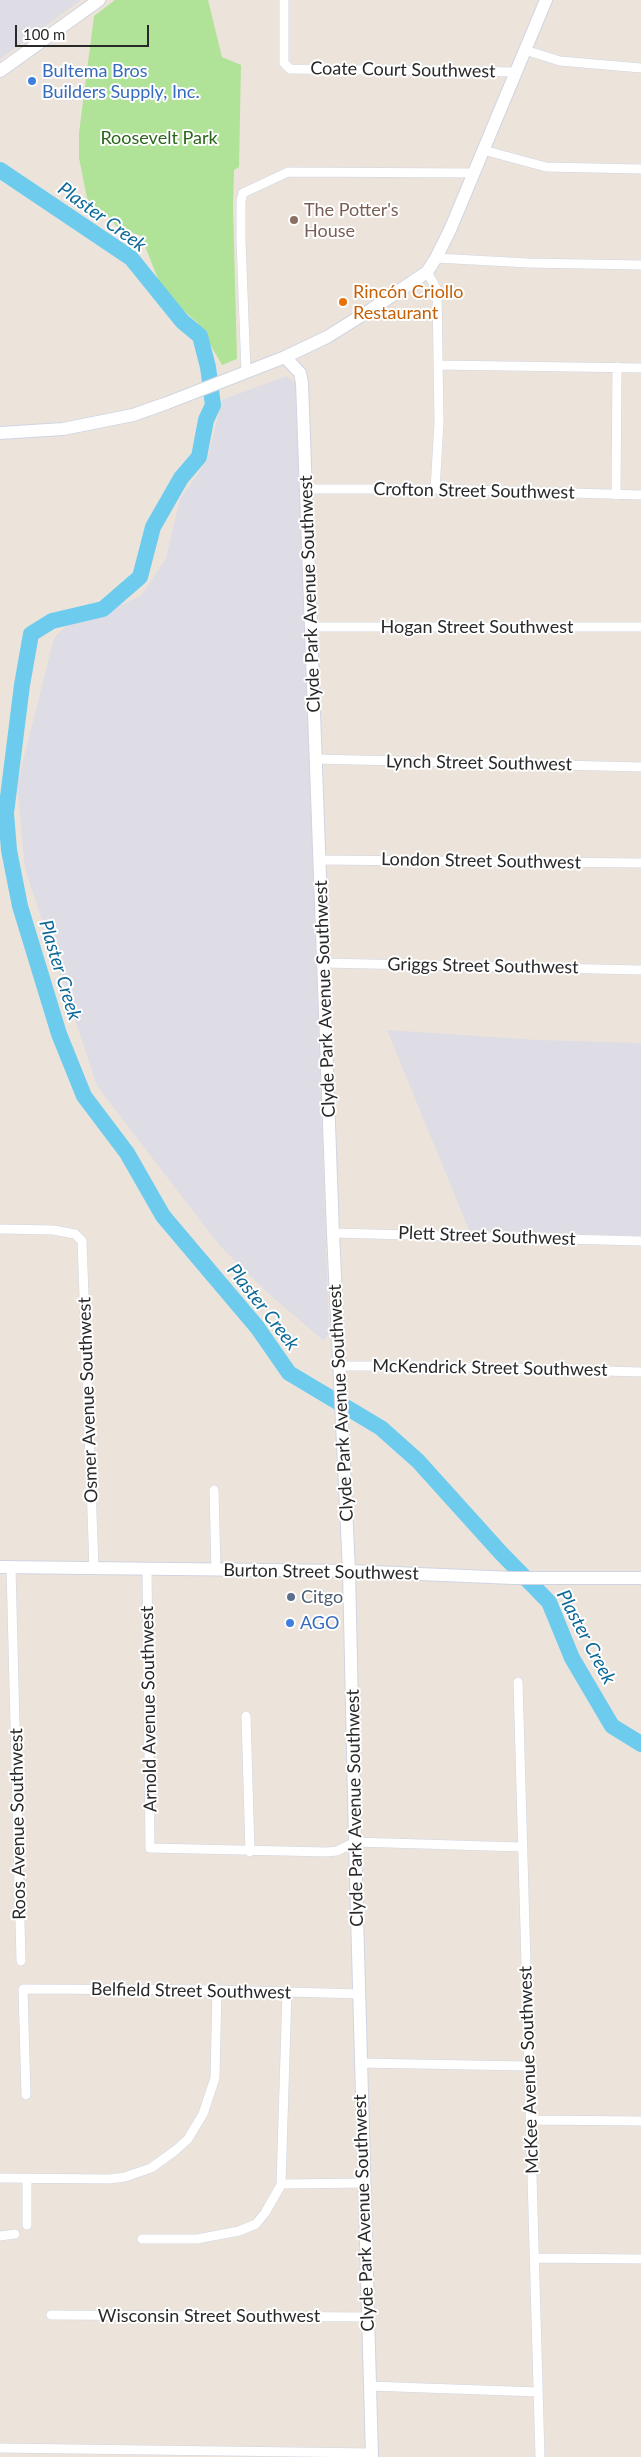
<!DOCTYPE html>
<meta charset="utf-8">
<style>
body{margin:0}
#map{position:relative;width:641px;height:2457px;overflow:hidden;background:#ece4db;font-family:Lato,sans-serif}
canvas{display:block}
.scale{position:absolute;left:15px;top:25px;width:134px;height:22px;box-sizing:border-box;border:2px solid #292929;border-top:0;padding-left:6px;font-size:15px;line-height:18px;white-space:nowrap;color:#292929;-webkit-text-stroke:4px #fff;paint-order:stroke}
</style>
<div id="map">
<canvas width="641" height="2457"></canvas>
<div class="scale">100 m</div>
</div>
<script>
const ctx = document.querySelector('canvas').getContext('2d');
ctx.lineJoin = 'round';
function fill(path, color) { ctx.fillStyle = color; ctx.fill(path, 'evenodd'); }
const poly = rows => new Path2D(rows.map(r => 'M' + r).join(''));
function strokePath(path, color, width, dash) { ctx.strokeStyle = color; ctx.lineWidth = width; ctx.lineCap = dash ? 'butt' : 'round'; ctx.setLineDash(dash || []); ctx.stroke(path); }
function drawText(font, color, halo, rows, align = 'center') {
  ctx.font = font + ' Lato,sans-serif'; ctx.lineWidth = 4; ctx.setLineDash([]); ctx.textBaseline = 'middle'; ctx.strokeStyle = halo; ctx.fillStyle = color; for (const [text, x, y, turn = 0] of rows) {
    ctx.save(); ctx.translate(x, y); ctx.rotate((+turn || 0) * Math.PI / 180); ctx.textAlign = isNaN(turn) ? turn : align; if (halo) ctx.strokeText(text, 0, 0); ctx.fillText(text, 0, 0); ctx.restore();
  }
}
fill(poly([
 [0,0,81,0,0,59],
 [286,376,295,383,304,608,329,1333,324,1341,269,1294,220,1246,97,1086,25,869,17,785,54,638,66,626,82,622,141,596,166,558,180,499,207,461,222,400],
 [387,1030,537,1040,641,1043,641,1236,469,1230]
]), '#dedce4');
fill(poly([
 [115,0,208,0,222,57,241,65,239,167,234,170,233,207,237,359,222,365,198,323,164,294,141,236,117,227,104,211,95,208,87,198,79,158,79,133,94,16]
]), '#b0e397');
strokePath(poly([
 [0,170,131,258,182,321,200,336,208,367,213,405,206,420,199,457,181,478,153,527,140,577,103,609,52,621,31,634,22,685,6,813,9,850,20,906,59,1034,84,1096,127,1153,163,1216,257,1327,289,1373,381,1428,418,1461,501,1553,549,1602,572,1658,612,1726,641,1744]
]), '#6dccee', 16);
const minor = poly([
 [284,0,284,63,290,69,516,72],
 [525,50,560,61,641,68],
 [483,150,546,167,641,169],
 [436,258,528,263,641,265],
 [427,272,437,290,439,423,435,489],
 [439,365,641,368],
 [246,372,241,240,241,201,243,193,288,172,473,173],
 [307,489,435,489,641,495],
 [616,495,617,367],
 [312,627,641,627],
 [316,759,641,767],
 [320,860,641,863],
 [324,963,641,970],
 [0,1229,53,1230,75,1234,82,1241,94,1568],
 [333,1233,641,1241],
 [339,1366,427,1366,641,1372],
 [214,1490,216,1570],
 [11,1567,21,1961],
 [147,1569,150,1848,327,1852,337,1851,355,1842,521,1847],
 [518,1682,540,2457],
 [246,1716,250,1852],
 [360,2063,527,2066],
 [26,2095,23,1989,217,1990,360,1994],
 [531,2120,641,2121],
 [0,2178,109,2179,125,2177,151,2168,176,2150,188,2139,203,2114,215,2078,217,1990],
 [27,2179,27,2225],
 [281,2185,287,1991],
 [0,2236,15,2234],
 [142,2239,197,2239,239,2231,256,2224,265,2213,281,2185,284,2184,364,2183],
 [535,2258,641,2259],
 [51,2315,367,2317],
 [369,2386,538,2392],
 [0,2448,372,2453]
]);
const secondary = poly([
 [0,71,99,0],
 [285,357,300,373,302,383,333,1233,349,1571,355,1842,372,2457],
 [0,433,63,429,133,415,167,403,285,357,327,337,372,309,427,272,436,258,450,230,546,0],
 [0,1567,349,1571,513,1578,641,1578]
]);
strokePath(minor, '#d0d4e2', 10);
strokePath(secondary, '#d0d4e2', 14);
strokePath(minor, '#fff', 9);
strokePath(secondary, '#fff', 12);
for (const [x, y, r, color] of [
 [32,81,5,"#3f7fe0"],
 [294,220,5,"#8d6e63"],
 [343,302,5,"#e8710a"],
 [291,1597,5,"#5c6f8a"],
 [290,1623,5,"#3f7fe0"]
]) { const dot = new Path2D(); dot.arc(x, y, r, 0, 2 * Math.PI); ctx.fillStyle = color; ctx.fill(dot); strokePath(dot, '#fff', 2); }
drawText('18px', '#292929', '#fff', [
 ["Coate Court Southwest",403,70,1],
 ["Crofton Street Southwest",474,491,1],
 ["Clyde Park Avenue Southwest",310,594,-92],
 ["Hogan Street Southwest",477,627],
 ["Lynch Street Southwest",479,763,1],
 ["London Street Southwest",481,861,1],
 ["Griggs Street Southwest",483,966,1],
 ["Clyde Park Avenue Southwest",325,999,-92],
 ["Plett Street Southwest",487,1236,2],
 ["McKendrick Street Southwest",490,1368,1],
 ["Osmer Avenue Southwest",88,1400,-92],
 ["Clyde Park Avenue Southwest",341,1403,-93],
 ["Burton Street Southwest",321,1572,1],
 ["Arnold Avenue Southwest",149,1709,-91],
 ["Clyde Park Avenue Southwest",355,1808,-91],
 ["Roos Avenue Southwest",18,1824,-91],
 ["Belfield Street Southwest",191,1991,1],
 ["McKee Avenue Southwest",529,2070,-92],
 ["Clyde Park Avenue Southwest",364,2213,-92],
 ["Wisconsin Street Southwest",209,2316]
]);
drawText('18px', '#366cbe', '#fff', [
 ["Bultema Bros",42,71],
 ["Builders Supply, Inc.",42,92],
 ["AGO",300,1623]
], 'left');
drawText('18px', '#29661a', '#fff', [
 ["Roosevelt Park",159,138]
]);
drawText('18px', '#785e54', '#fff', [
 ["The Potter's",304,210],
 ["House",304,231]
], 'left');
drawText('18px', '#c56008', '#fff', [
 ["Rincón Criollo",353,292],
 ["Restaurant",353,313]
], 'left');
drawText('18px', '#4e5e75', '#fff', [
 ["Citgo",301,1597]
], 'left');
drawText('italic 19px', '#0d6999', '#fff', [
 ["Plaster Creek",102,217,36],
 ["Plaster Creek",60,970,73],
 ["Plaster Creek",263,1307,52],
 ["Plaster Creek",586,1637,62]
]);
</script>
